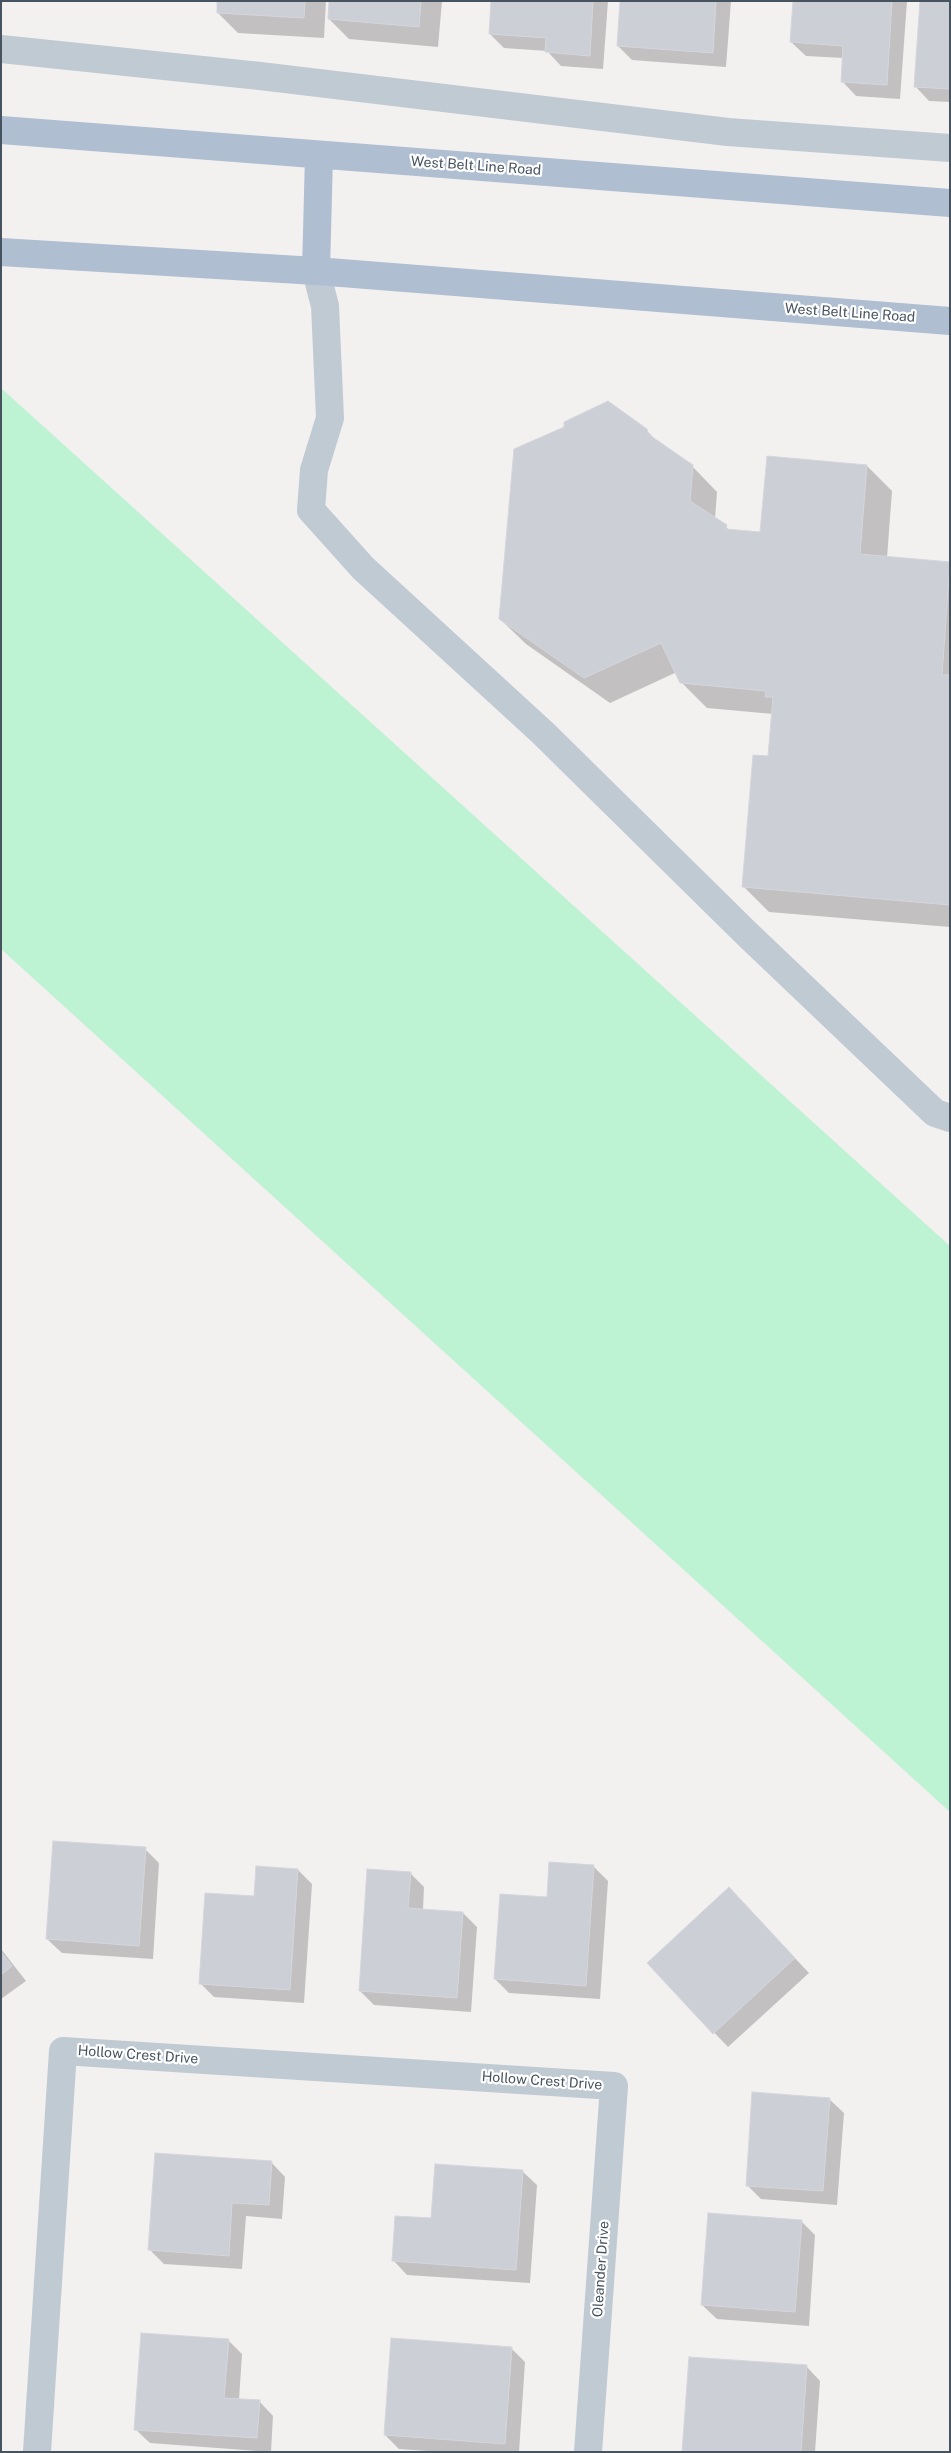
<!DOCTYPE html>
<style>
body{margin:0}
#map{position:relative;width:951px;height:2453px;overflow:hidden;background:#f3f0f0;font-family:"Public Sans",sans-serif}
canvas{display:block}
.frame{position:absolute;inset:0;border:2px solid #47535f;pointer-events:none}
</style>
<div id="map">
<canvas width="951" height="2453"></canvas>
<div class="frame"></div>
</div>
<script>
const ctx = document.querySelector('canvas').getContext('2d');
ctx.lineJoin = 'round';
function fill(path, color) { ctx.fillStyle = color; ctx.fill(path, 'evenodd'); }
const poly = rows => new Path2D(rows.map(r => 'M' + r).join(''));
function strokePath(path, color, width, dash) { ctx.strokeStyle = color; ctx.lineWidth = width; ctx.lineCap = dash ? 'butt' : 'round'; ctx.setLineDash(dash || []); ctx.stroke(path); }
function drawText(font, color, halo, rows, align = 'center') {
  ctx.font = font + ' "Public Sans",sans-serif'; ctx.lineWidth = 4.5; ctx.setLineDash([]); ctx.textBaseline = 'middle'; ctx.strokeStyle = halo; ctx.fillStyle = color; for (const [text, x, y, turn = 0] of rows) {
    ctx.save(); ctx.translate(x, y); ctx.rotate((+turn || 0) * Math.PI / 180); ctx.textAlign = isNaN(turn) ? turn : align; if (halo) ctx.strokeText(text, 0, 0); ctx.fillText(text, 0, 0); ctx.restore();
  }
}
fill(poly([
 [1,388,950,1246,950,1812,1,949]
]), '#bdf2d3');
fill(poly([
 [219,1,326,1,324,38,238,33,218,13],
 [330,1,442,1,438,47,349,39,329,19],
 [492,1,608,1,603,69,561,66,547,51,504,48,490,34],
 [622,1,731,1,726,67,632,60,618,46],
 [794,1,907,1,900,99,856,96,842,81,844,58,806,56,791,42],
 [950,1,950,102,929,101,915,86],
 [646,430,660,444,692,466,717,492,715,519,731,531,761,534,867,466,892,491,887,558,950,563,950,927,769,912,744,887,769,757,773,714,707,708,681,682,677,672,610,703,526,644,500,619],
 [145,1849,159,1863,153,1959,62,1953,47,1939],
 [594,1867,608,1881,600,1999,509,1993,495,1979],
 [298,1870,312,1884,304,2003,214,1997,200,1983,255,1897],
 [410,1873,424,1887,423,1910,463,1913,477,1927,471,2012,374,2005,360,1991],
 [743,1903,809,1973,728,2047,648,1963],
 [1,1949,26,1981,1,1999],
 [829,2099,844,2113,837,2205,761,2199,747,2185],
 [271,2162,285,2177,282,2219,246,2216,242,2269,164,2264,150,2250],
 [522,2171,537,2185,530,2283,407,2275,393,2260,432,2219],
 [801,2221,815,2235,809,2326,717,2319,702,2305],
 [228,2340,242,2354,239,2400,259,2401,273,2416,271,2452,150,2443,135,2429],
 [511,2348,525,2362,519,2452,442,2452,399,2449,385,2435],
 [806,2366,820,2381,815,2452,684,2452]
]), '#0003');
const building = poly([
 [217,1,305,1,304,18,217,13,217,1],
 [329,1,421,1,419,27,328,19,329,1],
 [491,1,593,1,590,56,545,52,546,38,489,34,491,1],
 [620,1,716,1,713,53,617,46,620,1],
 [793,1,892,1,887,85,841,82,843,46,790,42,793,1],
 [920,1,950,1,950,89,914,87,920,1],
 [608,401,647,429,648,434,693,465,690,501,727,525,726,529,760,532,767,456,867,465,860,554,950,562,942,675,950,675,950,905,742,887,753,755,768,756,773,697,765,697,766,691,680,683,661,643,584,678,499,619,514,449,564,427,564,422,608,401],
 [53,1841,146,1847,139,1946,46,1939,53,1841],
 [549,1862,594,1865,586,1986,494,1979,500,1894,547,1897,549,1862],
 [256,1866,298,1869,290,1990,199,1984,205,1893,254,1896,256,1866],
 [367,1869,411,1872,408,1908,463,1912,457,1998,359,1991,367,1869],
 [729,1887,795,1958,713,2034,647,1963,729,1887],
 [1,1952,12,1966,1,1975,1,1952],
 [752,2092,830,2098,823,2191,746,2186,752,2092],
 [155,2153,272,2161,269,2205,232,2203,229,2256,148,2250,155,2153],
 [435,2164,523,2170,516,2270,392,2261,395,2216,431,2218,435,2164],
 [708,2213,802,2220,795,2312,701,2305,708,2213],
 [141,2333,229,2339,224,2398,260,2400,257,2438,134,2430,141,2333],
 [391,2338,512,2347,505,2444,384,2435,391,2338],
 [689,2357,807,2365,801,2452,682,2452,689,2357]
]);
fill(building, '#cccfd5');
strokePath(building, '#d4d6dc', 1);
strokePath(poly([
 [1,49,260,76,728,132,950,148],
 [316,271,325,306,330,418,314,470,311,510,363,568,543,733,747,934,935,1113,950,1118],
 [37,2452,63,2051,614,2086,588,2452]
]), '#c0cad3', 28);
strokePath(poly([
 [1,130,950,203],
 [1,252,316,271,950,321],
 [316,271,319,155]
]), '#afbed0', 28);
drawText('14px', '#47535f', '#fff', [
 ["West Belt Line Road",476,166,4],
 ["West Belt Line Road",850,313,4],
 ["Hollow Crest Drive",138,2055,4],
 ["Hollow Crest Drive",542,2081,4],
 ["Oleander Drive",601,2269,-86]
]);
</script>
